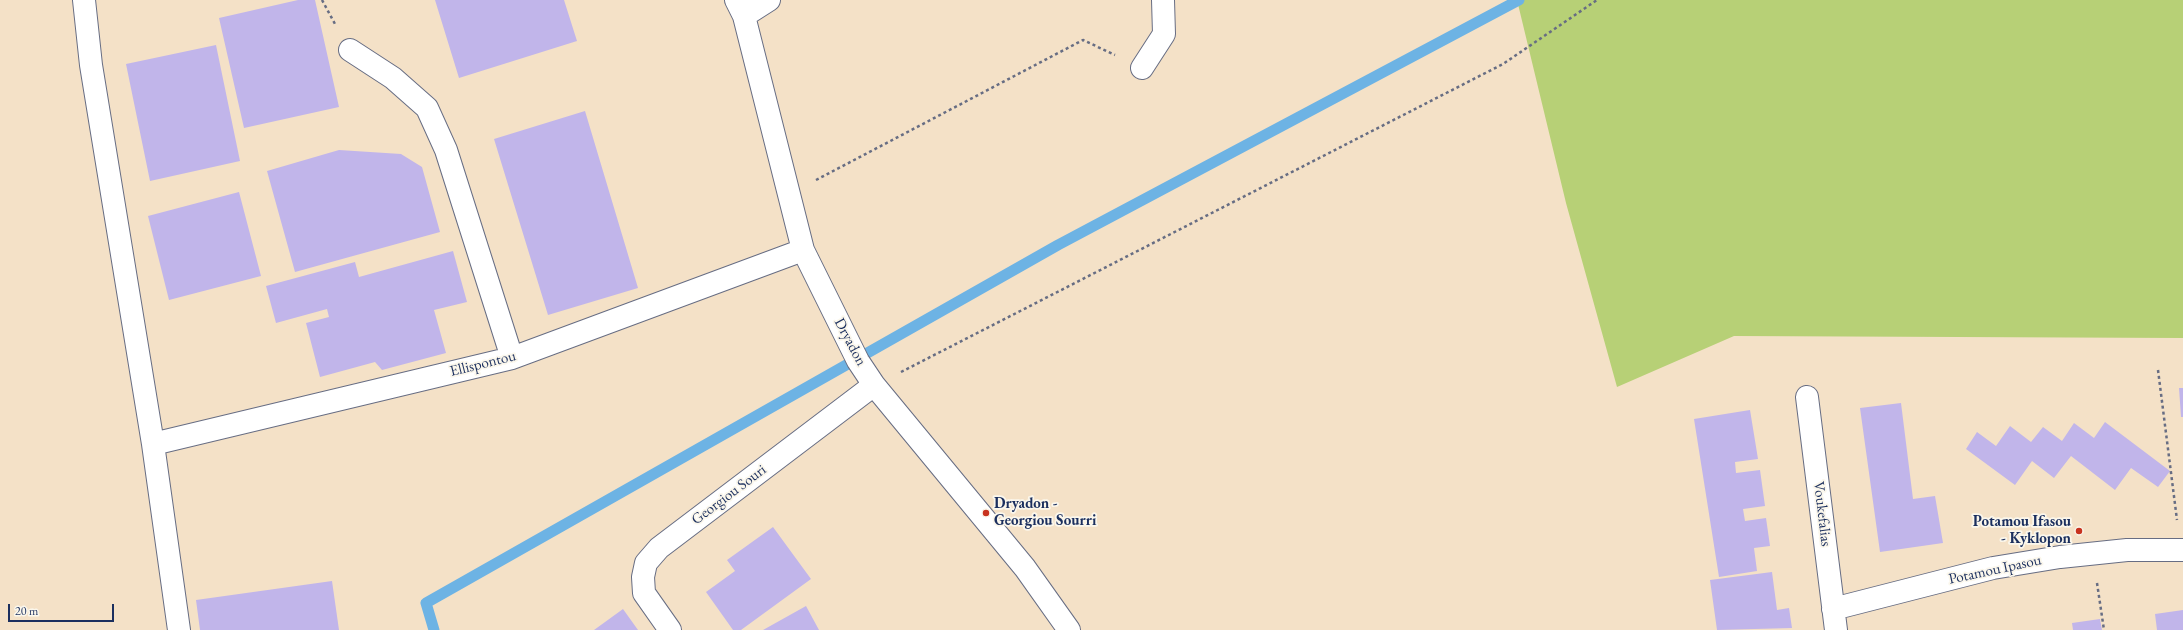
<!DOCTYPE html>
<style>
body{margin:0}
#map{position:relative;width:2183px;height:630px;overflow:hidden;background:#f4e1c7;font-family:"EB Garamond",serif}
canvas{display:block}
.scale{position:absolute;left:8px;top:604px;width:106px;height:18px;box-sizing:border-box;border:2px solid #1b2f5e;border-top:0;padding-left:5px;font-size:12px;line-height:14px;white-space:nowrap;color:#1b2f5e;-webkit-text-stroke:3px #fbf7ec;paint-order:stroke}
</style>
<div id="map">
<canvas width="2183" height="630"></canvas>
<div class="scale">20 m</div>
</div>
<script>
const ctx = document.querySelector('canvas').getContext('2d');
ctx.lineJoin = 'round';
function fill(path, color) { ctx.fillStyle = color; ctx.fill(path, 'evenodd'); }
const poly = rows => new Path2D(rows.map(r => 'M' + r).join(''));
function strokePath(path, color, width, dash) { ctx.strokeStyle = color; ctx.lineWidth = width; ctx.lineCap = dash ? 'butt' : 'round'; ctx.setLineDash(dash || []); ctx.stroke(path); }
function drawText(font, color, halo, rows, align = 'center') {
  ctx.font = font + ' "EB Garamond",serif'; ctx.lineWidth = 3.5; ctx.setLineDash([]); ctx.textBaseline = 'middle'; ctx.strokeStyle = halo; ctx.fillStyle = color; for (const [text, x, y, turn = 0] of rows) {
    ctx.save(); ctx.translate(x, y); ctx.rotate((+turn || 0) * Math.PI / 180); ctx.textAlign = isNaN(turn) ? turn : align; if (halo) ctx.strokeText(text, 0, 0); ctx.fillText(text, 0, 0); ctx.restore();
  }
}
fill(poly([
 [1517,0,2183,0,2183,338,1734,336,1617,387,1566,203]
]), '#b7d076');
strokePath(poly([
 [434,630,426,603,1058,245,1519,0]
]), '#6db3e4', 11);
fill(poly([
 [298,0,315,0,339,107,244,128,219,18],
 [435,0,564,0,577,41,459,78],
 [216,45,240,161,150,181,126,64],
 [585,111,638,288,548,315,494,139],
 [339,150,401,154,422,167,440,232,295,272,267,171],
 [239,192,261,276,169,300,148,216],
 [453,251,467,302,434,310,446,353,382,370,375,362,320,377,306,323,329,317,327,309,276,323,266,286,355,262,359,277],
 [2179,388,2183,388,2183,417,2181,417],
 [1901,403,1913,499,1935,496,1943,543,1880,552,1860,408],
 [1750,410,1758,459,1735,462,1736,473,1760,470,1765,506,1743,509,1745,521,1766,518,1770,546,1754,548,1757,571,1719,577,1694,419],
 [2105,422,2170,471,2158,487,2131,468,2115,490,2071,456,2054,478,2032,461,2015,485,1966,449,1977,432,1996,446,2010,426,2031,442,2043,427,2062,441,2074,423,2094,438],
 [773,527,811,579,741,630,733,630,706,592,735,571,727,560],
 [1772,572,1777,610,1789,608,1792,628,1717,630,1710,580],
 [332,581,339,630,200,630,196,600],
 [806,606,819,630,763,630],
 [623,609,638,630,594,630],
 [2183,610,2183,630,2157,630,2155,614],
 [2100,619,2102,630,2073,630,2072,623]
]), '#c1b5ea');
const street = poly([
 [84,0,91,65,153,444,179,630],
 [736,0,744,16,803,250,858,361,874,385,1025,568,1069,630],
 [744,16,769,0],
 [350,50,393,78,427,108,446,150,512,358],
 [1142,68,1164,34,1163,0],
 [1807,397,1836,630],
 [153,444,512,358,803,250],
 [1833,609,1993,568,2060,557,2127,550,2183,550],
 [670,630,644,593,643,577,646,563,659,548,874,385]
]);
strokePath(street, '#676d83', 24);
strokePath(poly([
 [322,0,335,24],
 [816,180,1083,40,1115,55],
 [2158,370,2177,520],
 [901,372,1503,64,1597,0],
 [2097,583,2104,630]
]), '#676d83', 2.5, [3, 3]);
strokePath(street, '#fff', 22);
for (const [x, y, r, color] of [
 [986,513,4,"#c8321e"],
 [2079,531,4,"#c8321e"]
]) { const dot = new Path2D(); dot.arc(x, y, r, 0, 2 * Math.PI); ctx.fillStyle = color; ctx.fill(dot); strokePath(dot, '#fbf7ec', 1.5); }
drawText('15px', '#1b2f5e', '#fbf7ec', [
 ["Dryadon",850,342,62],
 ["Ellispontou",483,364,-14],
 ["Georgiou Souri",729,495,-37],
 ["Voukefalias",1822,514,83],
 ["Potamou Ipasou",1995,570,-12]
]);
drawText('bold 15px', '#1b2f5e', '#fbf7ec', [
 ["Dryadon -",994,504],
 ["Georgiou Sourri",994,521],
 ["Potamou Ifasou",2071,522,"right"],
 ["- Kyklopon",2071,539,"right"]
], 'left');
</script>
